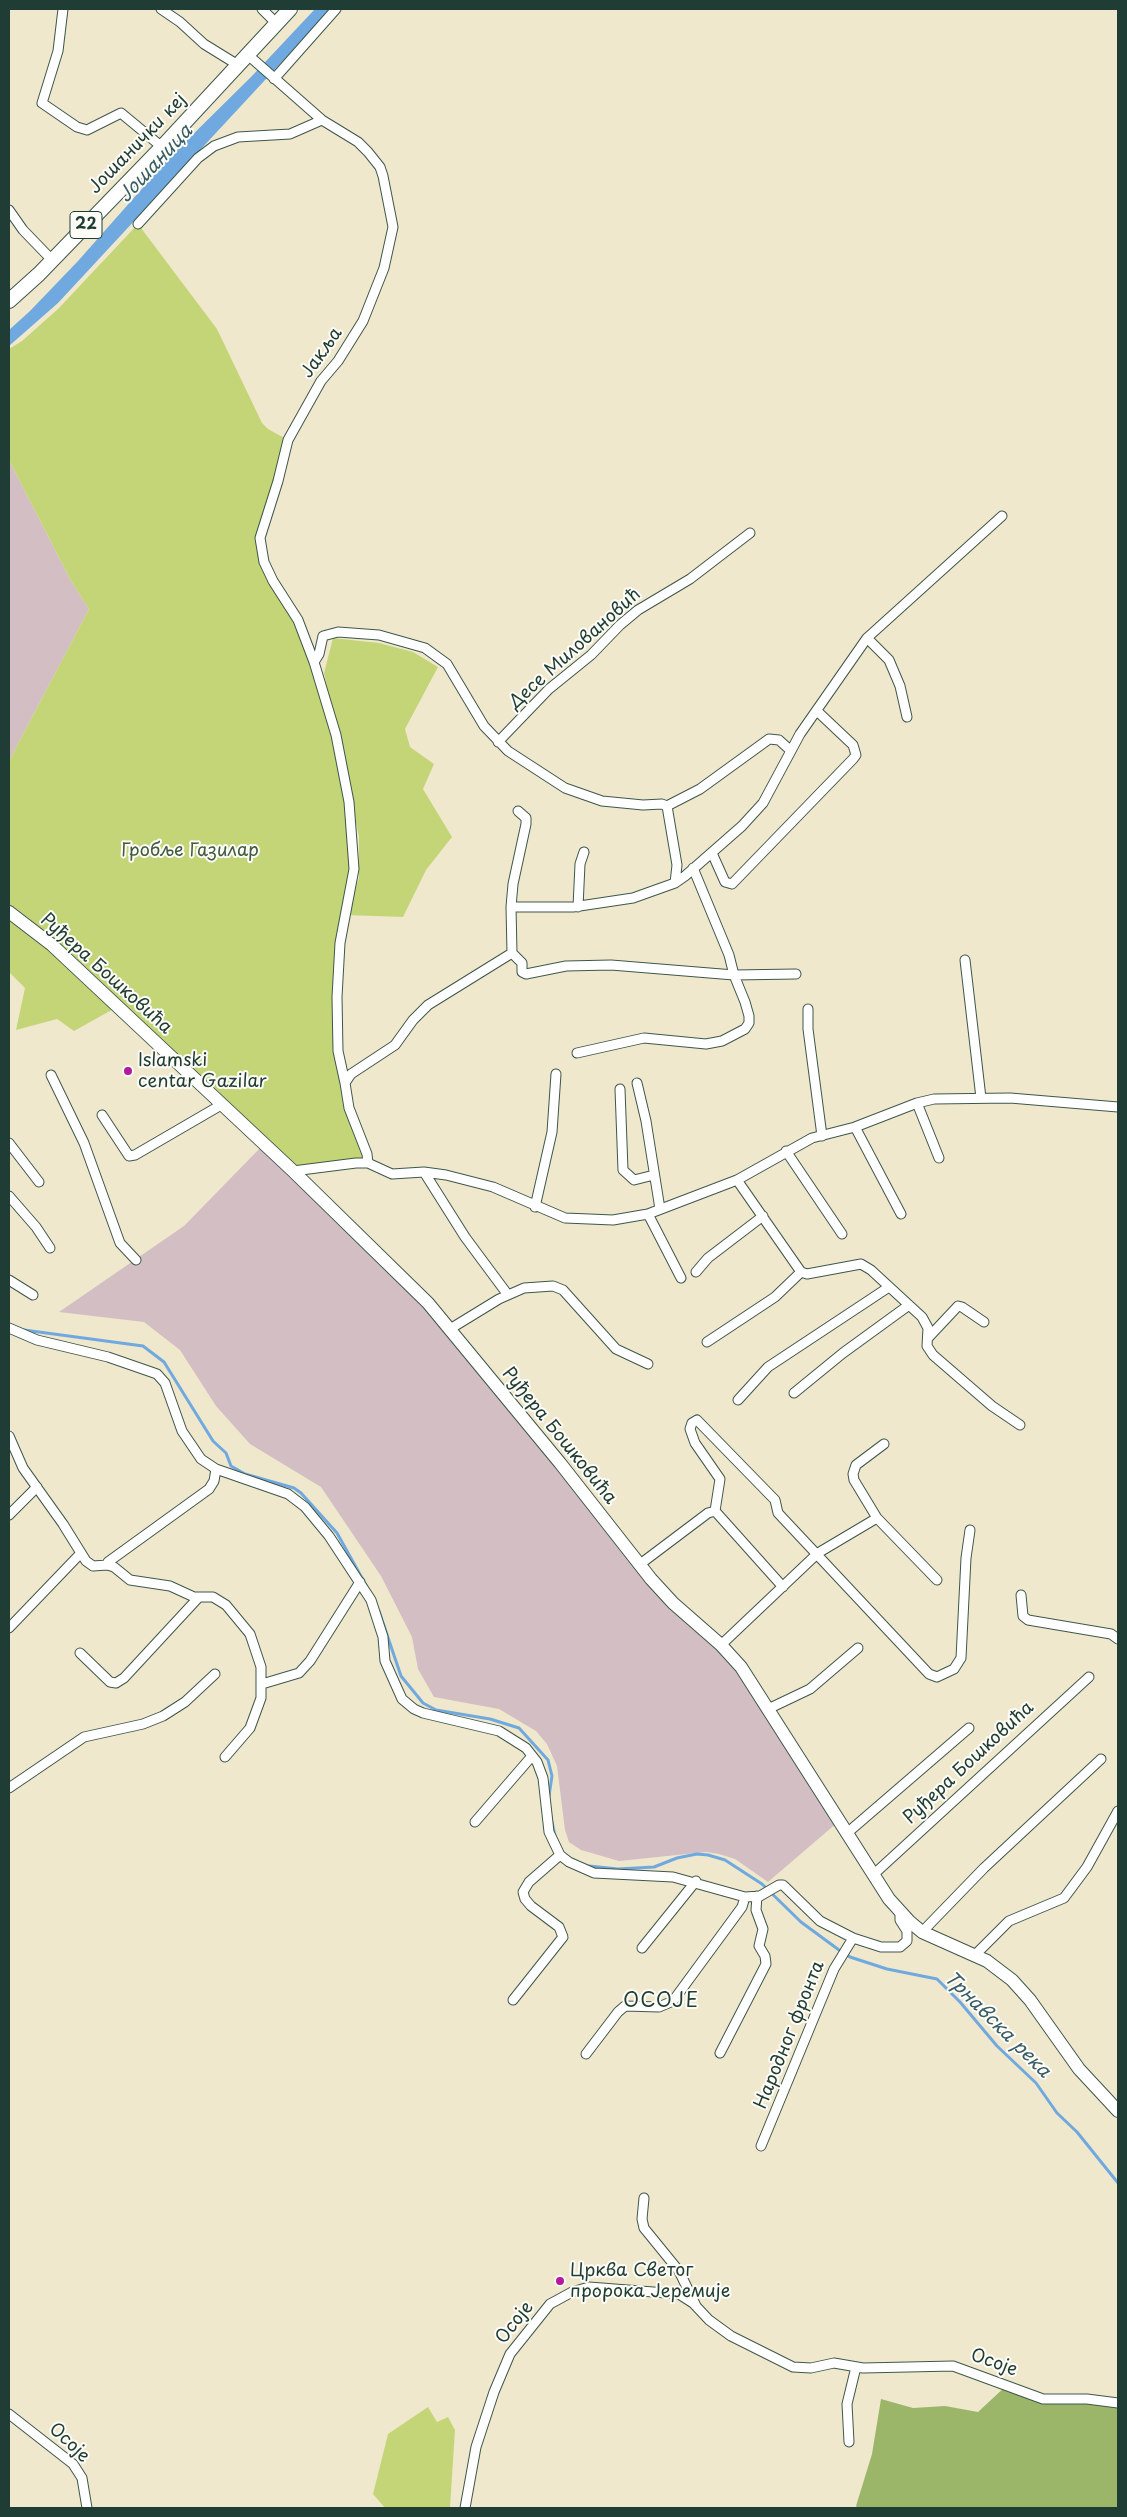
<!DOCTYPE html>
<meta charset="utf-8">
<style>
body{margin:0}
#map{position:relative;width:1127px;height:2517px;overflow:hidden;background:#f0e8cd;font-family:"Playpen Sans",sans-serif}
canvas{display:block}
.frame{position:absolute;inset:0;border:10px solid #1f3d34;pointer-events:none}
</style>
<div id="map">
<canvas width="1127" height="2517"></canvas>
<div class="frame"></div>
</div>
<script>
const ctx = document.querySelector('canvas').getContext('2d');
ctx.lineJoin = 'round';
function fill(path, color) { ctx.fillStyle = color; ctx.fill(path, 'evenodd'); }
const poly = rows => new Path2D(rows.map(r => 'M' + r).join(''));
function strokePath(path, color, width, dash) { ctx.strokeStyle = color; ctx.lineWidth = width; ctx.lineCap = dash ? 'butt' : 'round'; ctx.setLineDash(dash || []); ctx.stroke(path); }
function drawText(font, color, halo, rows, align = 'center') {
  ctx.font = font + ' "Playpen Sans",sans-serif'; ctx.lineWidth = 4; ctx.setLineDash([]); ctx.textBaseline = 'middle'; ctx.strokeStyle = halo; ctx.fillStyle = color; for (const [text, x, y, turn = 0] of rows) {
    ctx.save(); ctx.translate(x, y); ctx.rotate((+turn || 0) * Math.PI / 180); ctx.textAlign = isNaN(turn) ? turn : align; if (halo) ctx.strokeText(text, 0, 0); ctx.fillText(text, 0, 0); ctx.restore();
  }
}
fill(poly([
 [9,460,71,581,89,609,9,761],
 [263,1145,389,1264,610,1527,721,1645,838,1822,768,1882,735,1859,719,1854,706,1852,619,1861,581,1850,569,1842,565,1830,557,1766,547,1744,536,1731,499,1709,434,1697,418,1669,412,1637,381,1576,321,1487,250,1444,216,1406,180,1350,144,1322,59,1312,184,1226]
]), '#d2bec3');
fill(poly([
 [138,224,217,329,262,423,268,429,288,440,260,545,324,694,354,844,347,911,359,878,359,837,324,673,333,638,379,643,413,652,438,667,405,729,410,747,434,764,423,789,452,837,426,870,403,917,345,915,340,943,340,1064,368,1163,293,1171,117,1007,74,1031,57,1019,16,1030,25,988,9,972,9,761,89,609,71,581,9,460,9,349,22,341,58,309],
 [428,2407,437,2422,448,2417,455,2430,450,2508,385,2508,373,2494,388,2434]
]), '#c4d577');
fill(poly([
 [1006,2386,1043,2399,1118,2403,1118,2508,858,2508,856,2506,872,2454,881,2399,913,2408,945,2406,978,2412]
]), '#9bb668');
fill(poly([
 [315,9,331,9,58,303,9,346,9,330,30,311,78,261,170,157,252,76]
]), '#70a9df');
strokePath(poly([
 [24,1330,143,1346,164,1362,213,1441,226,1453,231,1466,245,1474,294,1488,301,1493,337,1533,367,1587],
 [379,1611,401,1676,423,1703,436,1710,490,1719,519,1728,548,1760,552,1776,549,1796],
 [551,1817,555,1836],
 [589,1866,618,1869,654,1867,677,1858,697,1854,708,1855,725,1860,762,1884,801,1922,839,1950,850,1957,887,1969,937,1979,960,2002,997,2046,1036,2083,1057,2113,1077,2132,1118,2183]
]), '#70a9df', 3);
const street = poly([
 [63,9,58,51,42,103,77,127,87,130,121,113,162,147],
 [161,9,180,22,204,44,238,65],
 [262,9,277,24],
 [248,55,322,120,358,142,368,152,380,167,383,176,393,227,384,268,363,321,338,361,321,381,288,440,278,481,260,538,264,562,273,581,298,620,314,662,336,735,349,802,354,869,340,943,337,997,338,1051,345,1083],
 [274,79,336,9],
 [9,210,23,230,52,260],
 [138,224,198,158,214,146,238,137,290,134,322,120],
 [867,638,889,660,900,686,907,717],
 [314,662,319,654,323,636,338,632,379,635,425,648,447,664,484,726,508,751,565,788,602,801,643,805,662,804,667,806,700,789,769,739,779,740,790,750],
 [498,742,549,689,591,655,620,625,638,610,690,579,750,533],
 [667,806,677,865,675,883],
 [712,853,725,882,732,884,853,759,856,755,853,745,817,711],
 [511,907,573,907,633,898,675,883,685,876,742,826,763,803,800,734,867,638,1002,516],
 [578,907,580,864,584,852],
 [512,953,522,963,522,972,526,974,566,966,611,965,734,975,796,974],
 [965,960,981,1098],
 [808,1009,808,1029,822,1136],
 [577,1053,644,1038,706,1044,722,1041,745,1029,749,1023,749,1016,745,1002,734,975,729,955,693,868],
 [51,1075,84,1143,120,1243,136,1260],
 [637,1083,646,1121,660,1209],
 [620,1089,623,1170,634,1180,654,1175],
 [917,1103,939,1158],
 [102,1115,129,1156,135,1155,221,1105],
 [855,1127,901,1214],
 [9,1143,39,1182],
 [786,1151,842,1234],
 [368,1163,367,1154,349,1108,345,1083,351,1074,395,1045,413,1020,428,1005,512,953,511,907,513,884,526,824,526,818,518,811],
 [293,1171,356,1163,368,1163,392,1174,424,1172,446,1175,493,1187,565,1218,613,1220,648,1214,737,1180,812,1138,855,1127,917,1103,934,1099,1010,1098,1118,1107],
 [424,1172,465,1237,508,1295],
 [737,1180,801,1272,807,1274,861,1264,871,1270,922,1317,928,1328,927,1346,933,1355,992,1406,1020,1425],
 [9,1196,36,1227,50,1248],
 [535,1207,552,1132,556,1074],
 [648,1214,681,1278],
 [696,1272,708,1258,763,1216],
 [9,1280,33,1295],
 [9,1328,37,1340,108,1357,157,1374,165,1383,182,1431,201,1459,216,1469,288,1494,305,1507,329,1536,371,1600,383,1637,385,1661,402,1699,414,1709,423,1713,499,1731,526,1748,537,1762,543,1778,549,1832,560,1855,569,1862,594,1873,673,1877,745,1897,760,1896,779,1885,783,1885,820,1921,853,1938,881,1947,900,1947,907,1941,907,1931,900,1920,900,1912],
 [450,1329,499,1299,524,1288,553,1286,563,1290,616,1349,648,1364],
 [928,1338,958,1306,962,1307,984,1322],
 [707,1342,775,1297,801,1272],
 [794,1393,843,1353,909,1305],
 [738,1400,768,1367,889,1287],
 [9,1436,23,1468,63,1524,86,1561,93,1566,107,1565],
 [884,1444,856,1465,853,1474,854,1480,877,1518,937,1580],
 [715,1511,720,1479,695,1443,690,1429,692,1423,697,1420,775,1500,778,1513,929,1674,937,1677,954,1669,961,1658,966,1558,970,1530],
 [9,1515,37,1487],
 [107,1565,114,1567,130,1580,170,1586,194,1597,213,1597,226,1605,250,1634,261,1667,261,1698,250,1728,225,1757],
 [107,1565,108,1562,209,1489,214,1481,216,1469],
 [639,1565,708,1513,715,1511,783,1587],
 [1021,1595,1023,1616,1028,1620,1111,1634,1118,1639],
 [9,1628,81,1553],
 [721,1645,818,1553,877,1518],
 [80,1653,110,1682,116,1683,124,1678,199,1597],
 [262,1684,299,1673,310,1661,360,1582],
 [768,1709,810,1689,858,1648],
 [9,1788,84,1737,143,1724,163,1716,185,1702,215,1674],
 [475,1822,532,1756],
 [846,1834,969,1728],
 [873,1875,1089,1677],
 [922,1932,984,1868,1101,1759],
 [642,1948,696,1881],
 [975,1955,1009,1921,1064,1898,1087,1867,1118,1811],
 [513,2000,563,1937,559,1927,531,1906,525,1899,523,1892,529,1882,560,1855],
 [720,2053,766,1964,765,1956,759,1946,763,1929,756,1910,757,1896],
 [586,2054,618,2012,625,2006,659,2007,673,2001,742,1907,745,1897],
 [761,2146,834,1969,853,1938],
 [644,2198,642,2219,644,2228,679,2271,696,2306],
 [9,2414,73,2464,82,2478,87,2508],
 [849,2442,847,2404,856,2367],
 [465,2508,476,2447,494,2392,510,2354,550,2304,572,2292,589,2287,679,2294,693,2303,709,2320,731,2336,793,2367,811,2368,834,2363,863,2368,953,2366,1043,2399,1087,2399,1118,2403]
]);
const secondary = poly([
 [9,912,52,945,293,1171,428,1303,560,1463,651,1579,673,1603,721,1645,741,1667,889,1899,909,1921,922,1932,987,1961,1012,1980,1030,2000,1079,2069,1118,2111]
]);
const primary = poly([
 [9,301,39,274,162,147,290,9]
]);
strokePath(street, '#3e574b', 11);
strokePath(secondary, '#3e574b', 14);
strokePath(primary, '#3e574b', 16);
strokePath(street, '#fff', 9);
strokePath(secondary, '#fff', 12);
strokePath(primary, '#fff', 14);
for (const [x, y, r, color] of [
 [128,1071,5,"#b5179e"],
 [560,2281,5,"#b5179e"]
]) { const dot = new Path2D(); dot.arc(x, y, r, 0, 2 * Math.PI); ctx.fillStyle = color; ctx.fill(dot); strokePath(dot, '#fdfcf7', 2); }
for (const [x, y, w] of [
 [86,225,32]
]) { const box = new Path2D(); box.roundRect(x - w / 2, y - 13.5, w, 27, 4); ctx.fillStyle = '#fdfcf7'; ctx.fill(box); strokePath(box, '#1f3d34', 1); }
drawText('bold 16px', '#1f3d34', null, [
 ["22",86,225]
]);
drawText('18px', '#1f3d34', '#fdfcf7', [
 ["Јошанички кеј",138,144,-46],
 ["Јакља",322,353,-55],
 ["Десе Миловановић",575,649,-42],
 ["Руђера Бошковића",106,974,42],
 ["Руђера Бошковића",559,1436,51],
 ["Руђера Бошковића",969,1763,-43],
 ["Народног фронта",790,2035,-68],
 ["Осоје",515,2323,-52],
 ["Осоје",994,2363,20],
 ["Осоје",69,2443,43]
]);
drawText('18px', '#405b41', '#fdfcf7', [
 ["Гробље Газилар",190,851]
]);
drawText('18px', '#1f3d34', '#fdfcf7', [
 ["Islamski",138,1061],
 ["centar Gazilar",138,1082],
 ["Црква Светог",570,2271],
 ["пророка Јеремије",570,2292]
], 'left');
drawText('italic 19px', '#375d67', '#fdfcf7', [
 ["Јошаница",156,164,-47],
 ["Трнавска река",997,2025,45]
]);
ctx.letterSpacing = '1px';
drawText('20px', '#1f3d34', '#fdfcf7', [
 ["ОСОЈЕ",661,2001]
]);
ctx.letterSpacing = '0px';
</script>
